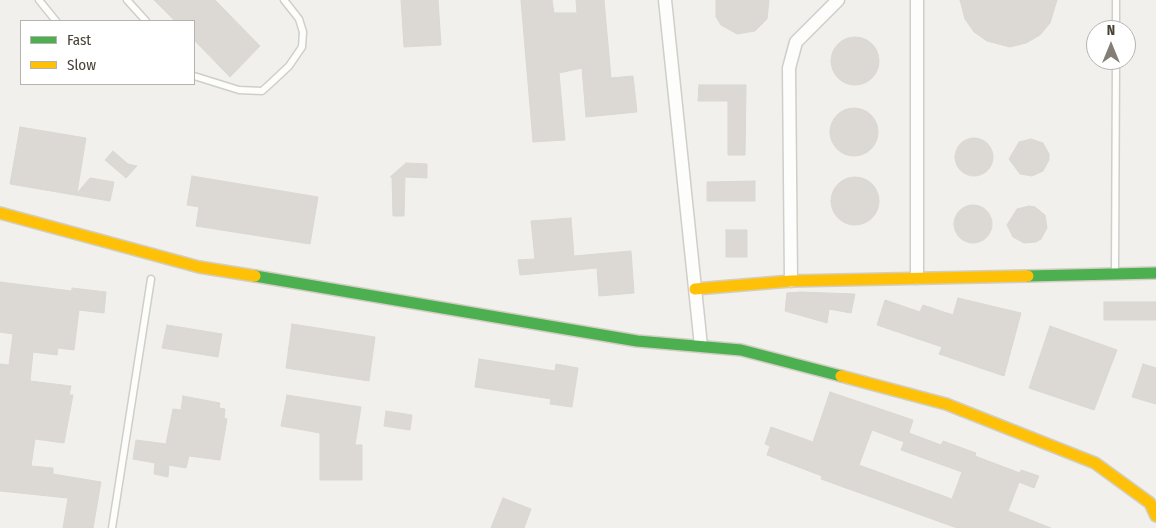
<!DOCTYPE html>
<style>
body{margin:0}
#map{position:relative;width:1156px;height:528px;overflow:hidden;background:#f2f0ec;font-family:"Fira Sans Condensed",sans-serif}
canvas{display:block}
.legend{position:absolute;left:20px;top:20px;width:175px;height:65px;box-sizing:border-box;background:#fff;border:1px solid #b6b3af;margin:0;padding:6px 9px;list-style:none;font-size:15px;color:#494237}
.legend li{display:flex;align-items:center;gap:10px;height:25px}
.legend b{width:25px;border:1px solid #b6b3af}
.north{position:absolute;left:1086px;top:20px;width:50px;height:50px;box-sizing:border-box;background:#fff;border:1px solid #b6b3af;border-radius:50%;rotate:0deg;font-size:14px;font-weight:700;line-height:20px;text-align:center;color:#494237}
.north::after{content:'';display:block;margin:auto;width:18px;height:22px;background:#847f76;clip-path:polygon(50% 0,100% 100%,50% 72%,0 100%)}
</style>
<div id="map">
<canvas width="1156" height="528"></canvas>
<ul class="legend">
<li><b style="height:6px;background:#4caf50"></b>Fast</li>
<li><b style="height:6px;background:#ffc107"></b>Slow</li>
</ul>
<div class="north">N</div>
</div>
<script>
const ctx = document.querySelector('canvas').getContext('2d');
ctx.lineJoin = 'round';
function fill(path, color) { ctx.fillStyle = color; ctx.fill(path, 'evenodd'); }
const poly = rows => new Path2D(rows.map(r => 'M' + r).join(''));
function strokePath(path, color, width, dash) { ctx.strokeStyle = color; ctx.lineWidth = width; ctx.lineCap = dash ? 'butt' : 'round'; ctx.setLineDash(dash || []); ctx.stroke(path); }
const building = poly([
 [154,0,215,0,260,46,230,77,194,40,194,21,175,21,154,0],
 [401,0,438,0,441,45,404,47,401,0],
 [521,0,552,0,554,13,577,13,576,0,604,0,611,78,633,76,637,112,586,117,582,68,559,73,565,140,533,142,521,0],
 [716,0,769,0,767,19,755,31,737,34,721,25,716,17,716,0],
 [960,0,1057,0,1050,23,1040,35,1026,43,1010,47,987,41,974,32,965,19,960,0],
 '831 61a24 24 0 1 1 48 0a24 24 0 1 1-48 0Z',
 [699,85,746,85,745,155,728,155,728,101,698,101,699,85],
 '830 132a24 24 0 1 1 48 0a24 24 0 1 1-48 0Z',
 [20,127,86,138,77,193,90,178,114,182,110,201,10,184,20,127],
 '955 157a19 19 0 1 1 38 0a19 19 0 1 1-38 0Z',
 [1031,139,1043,143,1049,154,1049,160,1043,171,1032,176,1020,174,1009,159,1019,142,1031,139],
 [113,151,128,164,137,166,126,178,105,160,113,151],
 [406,163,427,164,427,178,405,177,404,216,393,216,392,177,390,177,406,163],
 [192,176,318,197,310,244,196,226,199,207,187,205,192,176],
 '831 201a24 24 0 1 1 48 0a24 24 0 1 1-48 0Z',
 [755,181,755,201,707,201,707,182,755,181],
 '954 224a19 19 0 1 1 38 0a19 19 0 1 1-38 0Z',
 [1029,206,1035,207,1045,215,1047,228,1041,239,1036,242,1024,243,1013,237,1007,225,1017,209,1029,206],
 [571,218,574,256,631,251,634,293,599,296,597,268,520,275,518,260,535,259,531,221,571,218],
 [726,230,747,230,747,257,726,257,726,230],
 [0,282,72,291,72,288,106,292,104,313,79,310,74,350,58,348,57,355,33,352,30,381,71,386,69,395,73,395,64,443,35,439,31,466,53,468,53,474,101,482,93,528,63,528,68,498,0,491,0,364,9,365,13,334,0,332,0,282],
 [787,293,800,292,855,294,851,313,829,309,827,323,785,311,787,293],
 [958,298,1021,313,1004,376,939,354,942,347,877,325,885,300,920,312,923,305,953,315,958,298],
 [1104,302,1156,302,1156,320,1104,320,1104,302],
 [292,324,375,337,369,381,286,368,292,324],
 [167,325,222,334,218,357,162,348,167,325],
 [1050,326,1117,350,1094,410,1029,388,1050,326],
 [479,359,555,371,556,364,578,368,572,407,550,404,551,399,475,387,479,359],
 [1143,364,1156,368,1156,404,1132,397,1143,364],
 [830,392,913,420,909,433,941,445,943,441,976,453,975,456,1020,473,1021,470,1039,476,1034,488,1019,482,1008,511,1051,528,957,528,821,479,822,476,767,455,770,446,765,444,771,427,813,442,830,392],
 [872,430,904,442,901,450,962,472,952,499,859,465,872,430],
 [287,395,361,407,355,445,362,445,362,480,320,480,320,433,281,426,287,395],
 [183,396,220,403,219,408,225,409,224,418,227,419,220,460,189,456,186,468,169,465,168,477,154,474,155,463,133,459,136,440,166,444,173,409,181,410,183,396],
 [386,411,412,415,410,430,384,426,386,411],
 [503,498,531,509,524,528,491,528,503,498]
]);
fill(building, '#dcd9d4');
strokePath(building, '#dbd7d1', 1);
const lane = poly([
 [39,0,56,21],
 [127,0,146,21],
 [1116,30,1116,0],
 [194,76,239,90,262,91,272,82,289,66,302,47,303,32,299,19,284,0],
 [1115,271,1116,60],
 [112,528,151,279]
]);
const street = poly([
 [665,0,701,346],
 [917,0,917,278],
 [791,281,789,68,796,42,838,0]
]);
const fast = poly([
 [255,276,637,341,741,350,841,376],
 [1028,276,1156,273]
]);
const slow = poly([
 [0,213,199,267,255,276],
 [695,289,791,281,1028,276],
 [841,376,946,404,1095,463,1150,503,1156,516]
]);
strokePath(lane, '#d0cec9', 9);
strokePath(street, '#d0cec9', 15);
strokePath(fast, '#d2cec3', 14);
strokePath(slow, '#d2cec3', 14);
strokePath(lane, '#fdfdfc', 6);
strokePath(street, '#fdfdfc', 12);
strokePath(fast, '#4caf50', 11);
strokePath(slow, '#ffc107', 11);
</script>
